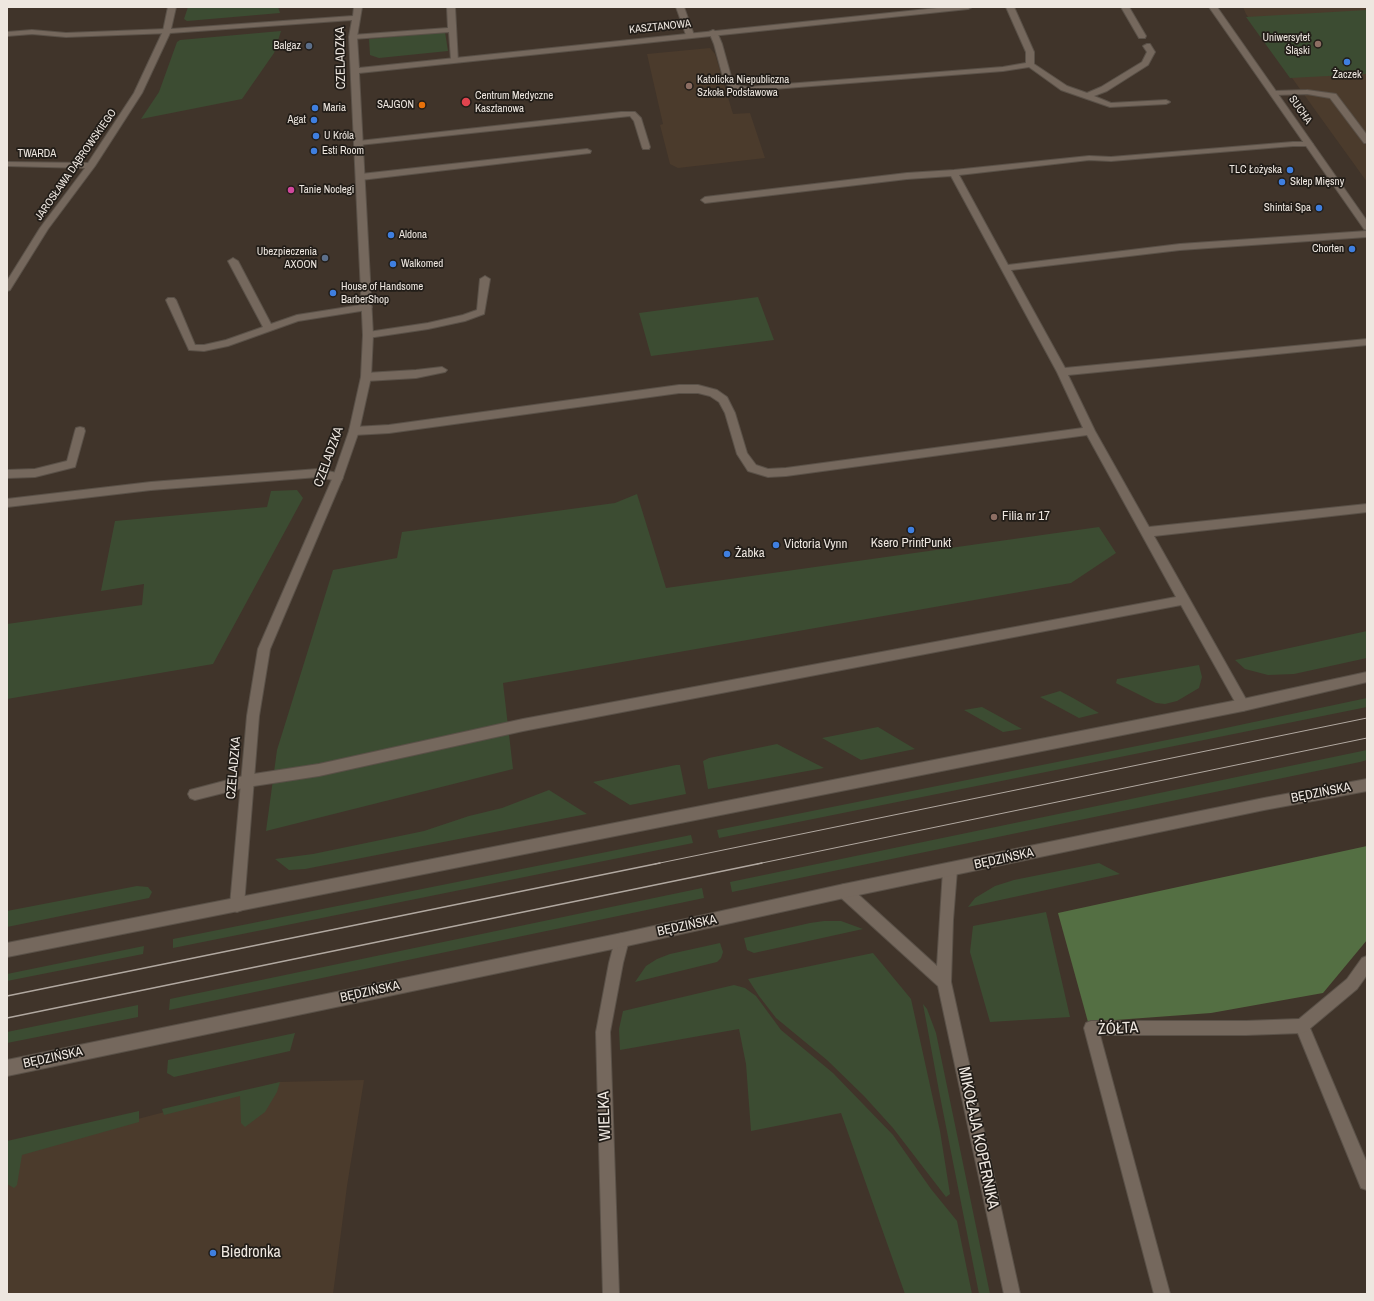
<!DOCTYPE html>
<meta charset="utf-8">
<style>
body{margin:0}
#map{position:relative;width:1374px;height:1301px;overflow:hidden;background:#40342a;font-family:"Archivo Narrow",sans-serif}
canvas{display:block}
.frame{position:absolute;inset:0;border:8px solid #eee7e0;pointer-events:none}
</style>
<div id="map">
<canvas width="1374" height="1301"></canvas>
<div class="frame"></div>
</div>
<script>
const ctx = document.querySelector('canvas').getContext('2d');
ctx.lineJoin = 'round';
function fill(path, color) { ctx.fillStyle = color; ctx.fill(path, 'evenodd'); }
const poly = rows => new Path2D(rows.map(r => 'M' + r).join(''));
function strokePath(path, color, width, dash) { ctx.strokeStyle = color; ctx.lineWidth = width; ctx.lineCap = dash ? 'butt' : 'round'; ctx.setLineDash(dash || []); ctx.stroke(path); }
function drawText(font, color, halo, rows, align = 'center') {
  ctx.font = font + ' "Archivo Narrow",sans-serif'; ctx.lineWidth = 3.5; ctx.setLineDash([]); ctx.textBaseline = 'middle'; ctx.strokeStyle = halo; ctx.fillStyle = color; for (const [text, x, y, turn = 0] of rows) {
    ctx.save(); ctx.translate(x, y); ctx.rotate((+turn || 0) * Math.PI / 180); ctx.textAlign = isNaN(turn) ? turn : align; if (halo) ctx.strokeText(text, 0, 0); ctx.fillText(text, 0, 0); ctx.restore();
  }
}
fill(poly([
 [1243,7,1367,7,1367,182,1246,14],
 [710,48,715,54,733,114,750,113,765,158,678,168,670,164,660,125,663,124,647,54],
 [364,1080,347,1186,333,1294,7,1294,7,1153,280,1082]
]), '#4b3b2c');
fill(poly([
 [188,7,278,7,280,13,187,21,184,19],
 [1367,10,1367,74,1290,78,1246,17],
 [281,31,274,53,242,99,141,119,159,92,177,42,180,40],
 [445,32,448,51,379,58,370,55,369,39],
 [758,297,774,340,651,356,639,313],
 [297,490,303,498,213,664,7,699,7,624,142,605,144,584,101,591,115,521,267,507,271,491],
 [637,494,666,588,1099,527,1116,553,1071,583,503,683,513,769,266,831,277,750,333,570,397,558,402,532,615,503],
 [1367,631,1367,658,1294,674,1268,675,1245,669,1235,660],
 [1199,665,1202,677,1199,688,1177,701,1165,704,1156,703,1116,683,1117,679],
 [1060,691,1073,698,1099,713,1079,718,1040,697],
 [1367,698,1367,707,1036,774,719,838,717,830,1202,733],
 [982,707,993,713,1022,729,1003,732,964,710],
 [878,727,915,749,861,760,822,738],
 [777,744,824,768,708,789,703,761,709,758],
 [1367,750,1367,760,1360,762,732,892,730,882],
 [676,765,680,765,686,794,630,805,593,782],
 [549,790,587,814,305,869,289,870,275,859,313,854,424,831,469,816,502,808],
 [691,835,693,843,173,948,173,939],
 [1099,863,1120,874,968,907,975,898,995,886,1014,880],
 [137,886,148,887,152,892,149,898,7,927,7,911],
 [702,888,704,898,169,1010,170,999],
 [1046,912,1070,1017,990,1022,970,952,973,926],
 [824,921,841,921,863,929,754,953,747,950,744,938,810,923],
 [720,943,723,952,721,958,717,962,635,982,646,966,657,959,670,954],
 [144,946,143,954,7,981,7,974],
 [873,953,911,999,940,1131,950,1194,946,1197,893,1128,864,1096,827,1060,776,1018,759,996,748,979],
 [734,985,745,988,756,996,781,1030,833,1073,893,1135,931,1189,957,1221,972,1294,905,1294,841,1113,751,1131,746,1064,739,1029,620,1050,619,1029,623,1011],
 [923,1004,927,1009,936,1033,990,1294,979,1294,939,1091],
 [138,1005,138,1017,7,1043,7,1032],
 [295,1033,290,1051,174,1077,167,1073,168,1060],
 [280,1082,277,1092,265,1112,245,1127,241,1123,240,1096,164,1115,162,1109],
 [139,1111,139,1122,22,1155,17,1185,14,1188,7,1184,7,1141]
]), '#3c4c32');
fill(poly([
 [1367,846,1367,940,1323,993,1211,1013,1088,1022,1058,913]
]), '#546f43');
const service = poly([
 [447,7,455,7,458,62,455,62,451,60,449,32,353,39,349,37,353,35,448,28,447,7],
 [676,7,684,7,694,35,693,37,687,37,686,35,676,7],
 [1006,7,1014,7,1034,52,1034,64,1067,86,1087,93,1101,87,1142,62,1147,52,1143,46,1147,44,1150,44,1155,52,1148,65,1107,91,1094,96,1111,103,1166,100,1170,102,1166,104,1110,107,1061,90,1029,67,1003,71,748,91,734,89,731,89,724,81,714,44,709,32,713,30,717,32,722,44,732,80,736,85,748,87,1003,67,1026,63,1026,52,1006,7],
 [1121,7,1129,7,1146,36,1145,38,1139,38,1121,7],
 [167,29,170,29,170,33,66,37,32,34,7,36,7,32,32,30,66,33,167,29],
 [1307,90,1336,94,1367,135,1367,143,1364,143,1330,98,1307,94,1274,95,1270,93,1274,91,1307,90],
 [621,112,635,112,641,118,650,147,649,149,643,149,642,147,634,121,630,116,359,145,355,143,359,141,621,112],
 [1293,142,1309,142,1313,144,1309,146,1293,146,1111,161,1089,160,959,175,1008,265,1180,244,1367,231,1367,237,1180,250,1011,270,1065,368,1367,339,1367,345,1068,375,1095,431,1149,527,1367,504,1367,512,1154,536,1247,701,1249,705,1247,709,1243,711,1239,709,1181,605,523,731,319,776,247,787,195,800,190,798,188,794,190,790,247,775,319,764,523,719,1176,597,1087,435,786,476,768,477,748,471,737,454,725,413,719,402,710,396,698,393,679,393,389,433,354,435,350,434,349,431,350,428,354,427,389,425,679,385,698,385,717,390,727,397,735,413,747,453,756,465,768,469,786,468,1083,428,1057,372,951,176,907,179,705,203,701,200,705,197,907,173,954,170,1089,156,1111,157,1293,142],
 [587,149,591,151,590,153,361,180,357,177,361,174,587,149],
 [233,258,238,261,271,324,297,315,367,304,372,307,367,310,298,321,228,346,204,351,189,350,166,300,168,298,174,298,176,300,195,345,204,345,226,340,263,327,228,261,233,258],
 [485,276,490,279,484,314,465,321,428,329,368,338,363,335,368,332,428,323,463,315,477,310,480,279,485,276],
 [442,367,447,370,445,372,416,378,366,381,361,377,366,373,416,370,442,367],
 [80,427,84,428,85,431,75,467,35,477,7,478,7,470,35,469,67,461,75,431,76,428,80,427],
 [318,469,342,474,343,477,342,480,338,481,318,477,151,490,7,507,7,499,151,482,318,469],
 [1302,1019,1307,1021,1367,1163,1367,1190,1361,1188,1295,1026,1297,1021,1302,1019]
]);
const minor = poly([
 [168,7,176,7,171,29,353,16,354,7,362,7,357,37,359,68,947,7,972,7,968,9,359,73,373,335,371,377,359,431,343,477,270,649,259,716,244,905,242,910,237,912,232,910,230,905,247,716,258,649,333,477,349,431,361,377,363,335,349,37,352,20,170,33,142,93,95,166,48,229,10,290,7,291,7,281,40,228,85,168,7,166,7,162,88,163,134,93,163,31,168,7],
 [1209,7,1217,7,1367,221,1367,230,1364,229,1209,7],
 [950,863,955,865,957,870,953,920,951,982,1020,1294,1004,1294,938,986,839,896,837,891,839,886,844,884,849,886,937,966,943,870,945,865,950,863],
 [622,933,627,935,629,940,623,963,610,1032,619,1294,603,1294,596,1032,609,963,615,940,617,935,622,933],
 [1367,956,1367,975,1357,989,1307,1031,1302,1033,1246,1035,1100,1035,1170,1294,1154,1294,1084,1028,1086,1023,1091,1021,1246,1021,1299,1019,1347,979,1362,958,1367,956]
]);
const tertiary = poly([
 [1367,672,1367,682,1243,711,7,957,7,943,1243,699,1367,672],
 [1367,779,1367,791,1264,810,844,898,622,947,7,1076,7,1060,622,933,844,884,1264,798,1367,779]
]);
strokePath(service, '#5a5148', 2);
strokePath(minor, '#5a5148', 2);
strokePath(tertiary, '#5a5148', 2);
fill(service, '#75685d');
fill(minor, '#75685d');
fill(tertiary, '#75685d');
strokePath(poly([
 [655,864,1367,718],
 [757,864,1367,738]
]), '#b1a8a0', 1);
strokePath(poly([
 [7,996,660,863],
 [7,1018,762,863]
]), '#b1a8a0', 1.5);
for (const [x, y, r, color] of [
 [1318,44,4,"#8d6e63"],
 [309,46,4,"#5c6f8a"],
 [1347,62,4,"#3f7fe0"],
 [689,86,4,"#8d6e63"],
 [466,102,5,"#e0444e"],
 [422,105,4,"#e8710a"],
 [315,108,4,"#3f7fe0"],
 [314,120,4,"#3f7fe0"],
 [316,136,4,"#3f7fe0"],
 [314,151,4,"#3f7fe0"],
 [1290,170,4,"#3f7fe0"],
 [1282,182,4,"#3f7fe0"],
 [291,190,4,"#d1479c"],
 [1319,208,4,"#3f7fe0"],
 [391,235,4,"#3f7fe0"],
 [1352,249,4,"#3f7fe0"],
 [325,258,4,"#5c6f8a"],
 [393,264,4,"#3f7fe0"],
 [333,293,4,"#3f7fe0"],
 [994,517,4,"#8d6e63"],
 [911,530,4,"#3f7fe0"],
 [776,545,4,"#3f7fe0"],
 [727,554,4,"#3f7fe0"],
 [213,1253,4,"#3f7fe0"]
]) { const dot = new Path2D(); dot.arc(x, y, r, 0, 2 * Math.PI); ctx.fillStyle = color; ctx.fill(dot); strokePath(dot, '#221d18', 1.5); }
drawText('11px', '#eee7e0', '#221d18', [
 ["KASZTANOWA",660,27,-6],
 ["SUCHA",1300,110,55],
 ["TWARDA",37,154],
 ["JAROSŁAWA DĄBROWSKIEGO",76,165,-55]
]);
drawText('11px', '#eee7e0', '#221d18', [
 ["Uniwersytet",1310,38,"right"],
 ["Śląski",1310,51,"right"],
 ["Balgaz",301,46,"right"],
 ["Żaczek",1347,75,"center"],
 ["Katolicka Niepubliczna",697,80],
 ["Szkoła Podstawowa",697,93],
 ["Centrum Medyczne",475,96],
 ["Kasztanowa",475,109],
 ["SAJGON",414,105,"right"],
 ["Maria",323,108],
 ["Agat",306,120,"right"],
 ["U Króla",324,136],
 ["Esti Room",322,151],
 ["TLC Łożyska",1282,170,"right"],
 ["Sklep Mięsny",1290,182],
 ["Tanie Noclegi",299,190],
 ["Shintai Spa",1311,208,"right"],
 ["Aldona",399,235],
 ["Chorten",1344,249,"right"],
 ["Ubezpieczenia",317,252,"right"],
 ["AXOON",317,265,"right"],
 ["Walkomed",401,264],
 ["House of Handsome",341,287],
 ["BarberShop",341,300]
], 'left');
drawText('13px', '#eee7e0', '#221d18', [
 ["CZELADZKA",341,58,-91],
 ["CZELADZKA",329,457,-70],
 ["CZELADZKA",234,768,-85],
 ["BĘDZIŃSKA",1321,793,-11],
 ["BĘDZIŃSKA",1004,859,-12],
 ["BĘDZIŃSKA",687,926,-12],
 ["BĘDZIŃSKA",370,992,-12],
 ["BĘDZIŃSKA",53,1058,-12]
]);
drawText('13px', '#eee7e0', '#221d18', [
 ["Filia nr 17",1002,517],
 ["Ksero PrintPunkt",911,544,"center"],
 ["Victoria Vynn",784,545],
 ["Żabka",735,554]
], 'left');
drawText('16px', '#eee7e0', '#221d18', [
 ["ŻÓŁTA",1118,1029,-3],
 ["WIELKA",605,1116,-92],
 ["MIKOŁAJA KOPERNIKA",978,1138,78]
]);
drawText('16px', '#eee7e0', '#221d18', [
 ["Biedronka",221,1253]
], 'left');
</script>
